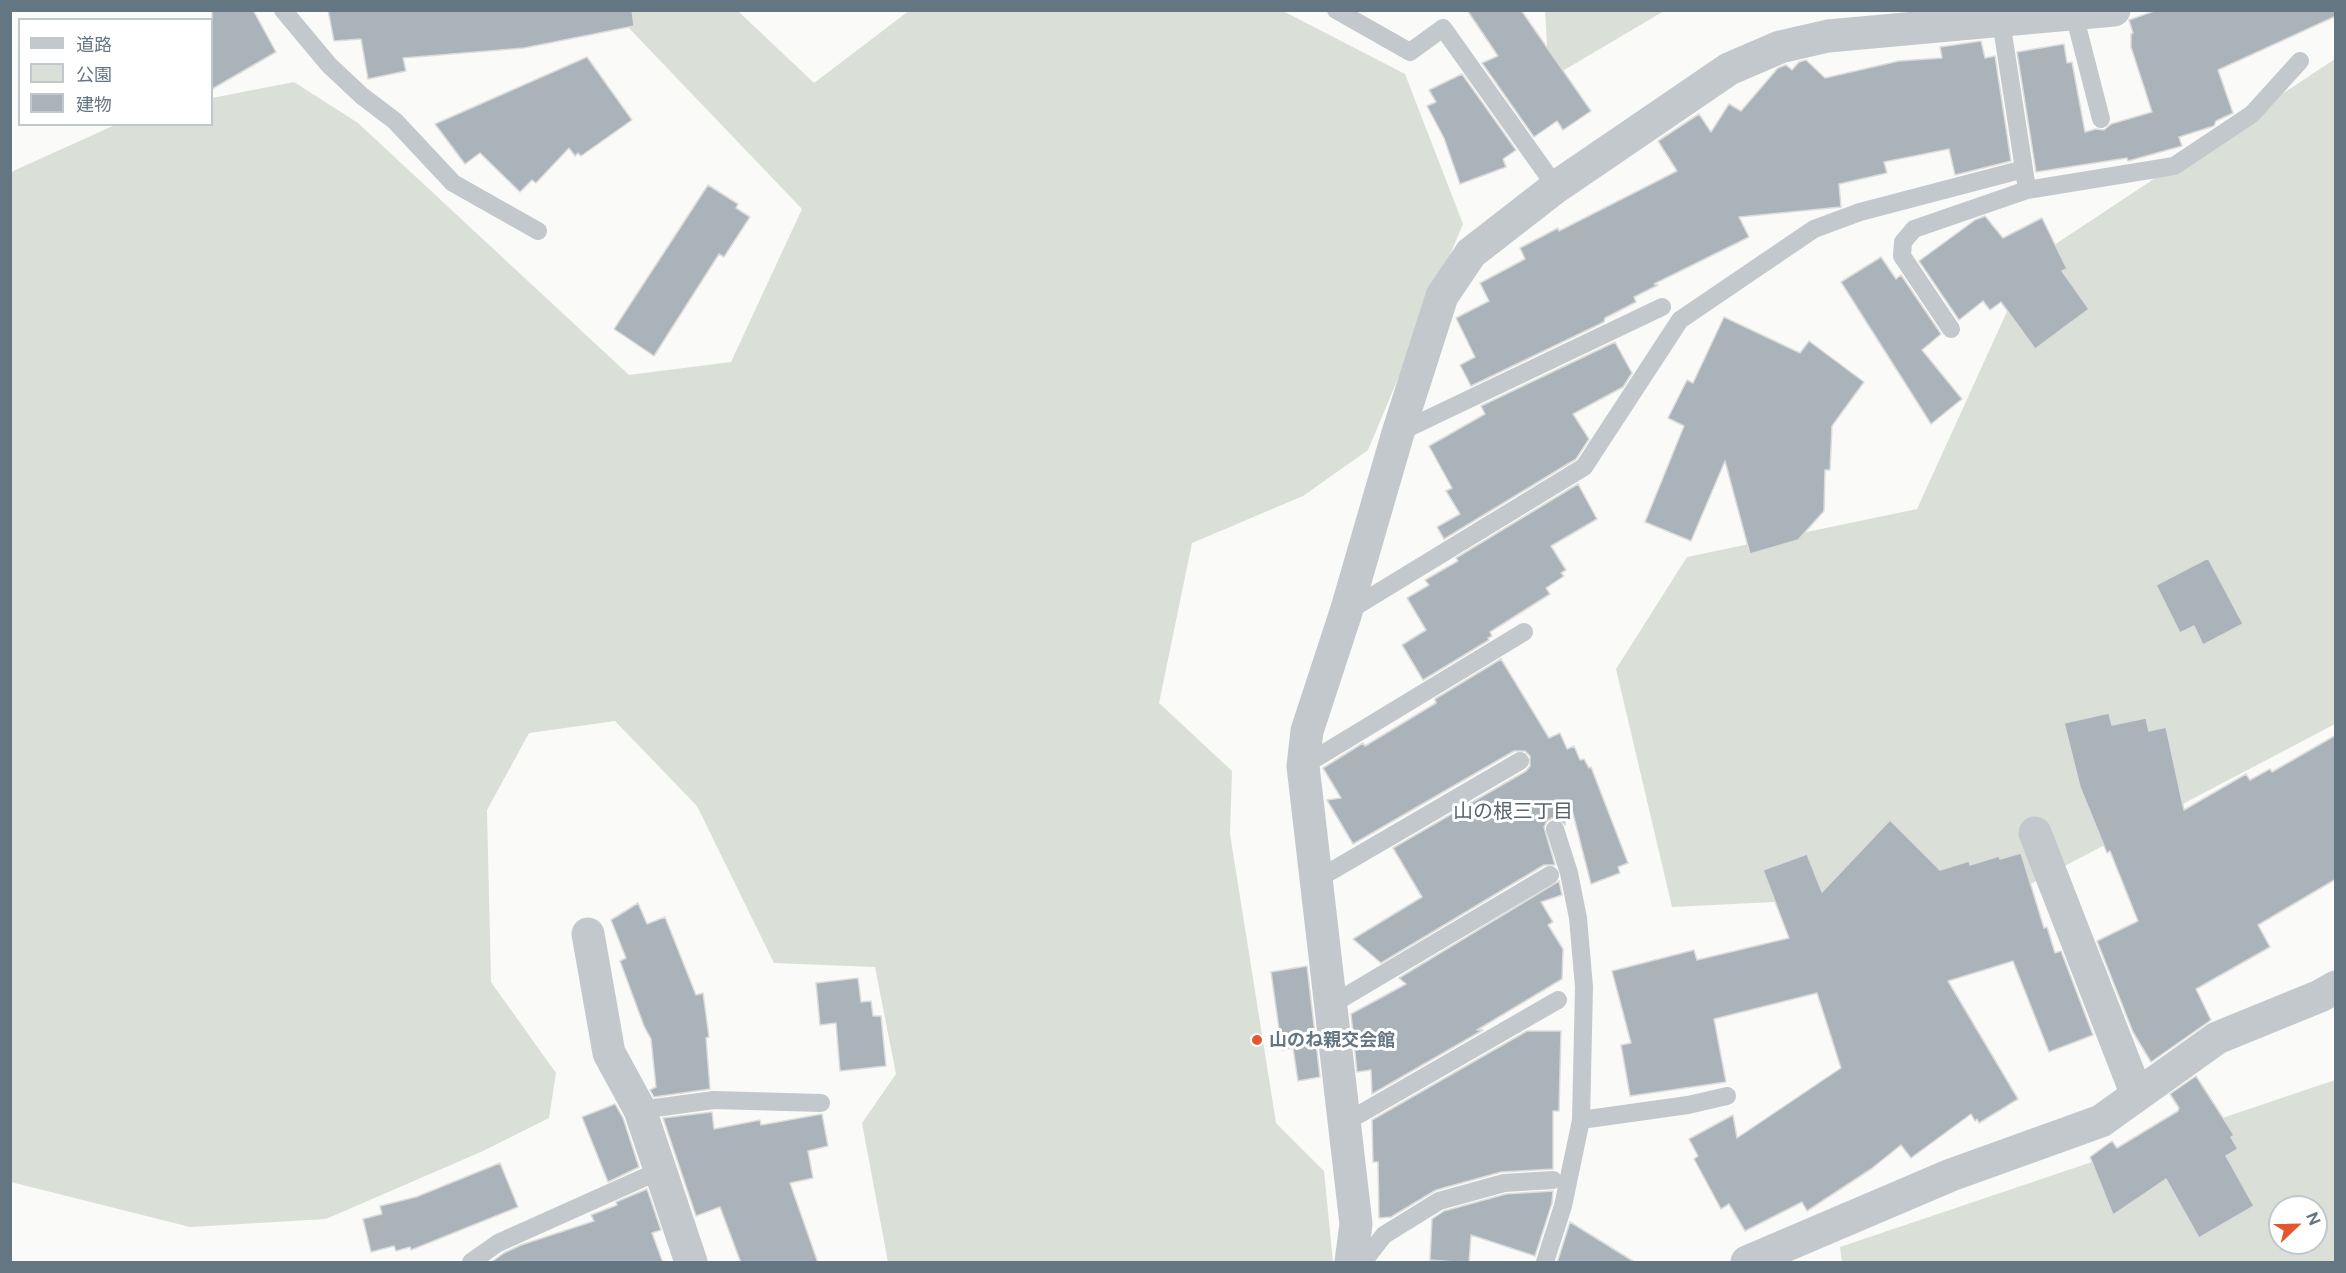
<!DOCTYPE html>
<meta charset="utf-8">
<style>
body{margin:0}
#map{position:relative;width:2346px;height:1273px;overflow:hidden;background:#fafaf8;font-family:"Public Sans","Noto Sans JP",sans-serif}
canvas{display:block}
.frame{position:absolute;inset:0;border:12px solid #657683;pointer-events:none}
.legend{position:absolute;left:18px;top:18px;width:195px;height:108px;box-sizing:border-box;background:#fff;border:2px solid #c1c8cd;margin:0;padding:8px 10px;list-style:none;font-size:18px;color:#657683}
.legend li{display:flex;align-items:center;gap:12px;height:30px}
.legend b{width:30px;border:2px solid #c1c8cd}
.north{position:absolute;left:2268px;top:1195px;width:60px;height:60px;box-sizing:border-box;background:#fff;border:2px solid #c1c8cd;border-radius:50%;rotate:68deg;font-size:16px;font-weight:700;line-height:24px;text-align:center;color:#657683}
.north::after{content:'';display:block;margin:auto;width:21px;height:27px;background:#e4572e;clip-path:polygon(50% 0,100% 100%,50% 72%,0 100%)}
</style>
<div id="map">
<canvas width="2346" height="1273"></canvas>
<div class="frame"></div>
<ul class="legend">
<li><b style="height:8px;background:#c3c8cc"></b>道路</li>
<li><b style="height:16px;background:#dadfd7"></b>公園</li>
<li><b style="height:16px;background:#aab3b9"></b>建物</li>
</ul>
<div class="north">N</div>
</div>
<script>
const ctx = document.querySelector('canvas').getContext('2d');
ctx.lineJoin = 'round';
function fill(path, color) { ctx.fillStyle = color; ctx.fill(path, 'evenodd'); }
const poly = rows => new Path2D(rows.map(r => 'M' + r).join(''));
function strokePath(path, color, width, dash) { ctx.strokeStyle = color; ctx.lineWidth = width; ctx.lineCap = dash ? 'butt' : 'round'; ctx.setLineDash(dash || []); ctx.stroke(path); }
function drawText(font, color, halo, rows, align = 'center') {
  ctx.font = font + ' "Public Sans","Noto Sans JP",sans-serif'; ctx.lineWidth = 6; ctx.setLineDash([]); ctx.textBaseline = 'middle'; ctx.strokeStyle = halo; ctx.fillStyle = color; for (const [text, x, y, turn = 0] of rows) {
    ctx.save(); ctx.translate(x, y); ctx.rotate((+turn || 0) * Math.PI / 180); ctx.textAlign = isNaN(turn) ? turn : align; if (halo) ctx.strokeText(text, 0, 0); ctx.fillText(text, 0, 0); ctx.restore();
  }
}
fill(poly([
 [910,10,1283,11,1405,74,1463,224,1368,450,1303,496,1192,543,1159,703,1232,771,1230,834,1276,1123,1324,1171,1333,1262,888,1262,862,1123,896,1074,875,967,774,963,697,806,615,721,529,733,487,810,491,982,556,1073,549,1118,483,1151,326,1219,190,1227,11,1182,11,172,115,125,212,124,212,98,294,82,358,123,629,375,731,362,802,209,626,25,625,11,738,11,814,83],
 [1545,10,1664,11,1549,79],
 [2335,59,2335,724,2019,890,1672,907,1616,669,1687,557,1917,509,2030,261],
 [2335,1080,2335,1262,1842,1262,1840,1247],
 [2280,1207,2316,1207,2316,1243,2280,1243]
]), '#dadfd7');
const building = poly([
 [212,10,253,10,276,52,212,89,212,10],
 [328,10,632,10,634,26,524,48,403,58,406,71,368,79,361,39,334,41,328,10],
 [1467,10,1521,10,1591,111,1563,130,1557,121,1534,137,1482,63,1498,56,1467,10],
 [2157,10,2336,10,2336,16,2218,70,2233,113,2216,121,2214,126,2179,137,2182,146,2128,161,2127,158,2036,172,2017,52,2064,44,2067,63,2072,62,2085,132,2096,129,2104,130,2111,124,2152,112,2131,47,2131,34,2133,33,2129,20,2157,10],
 [1981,41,1985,58,1995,56,2011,161,1955,175,1949,149,1884,162,1887,173,1839,184,1841,207,1739,217,1749,237,1654,284,1658,285,1634,297,1636,302,1605,318,1604,322,1471,386,1460,365,1475,357,1456,318,1489,301,1480,283,1525,259,1520,248,1558,228,1559,231,1677,171,1658,141,1699,114,1711,132,1729,104,1741,111,1778,68,1786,65,1792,70,1799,62,1806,60,1825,78,1899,61,1942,58,1940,47,1981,41],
 [587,57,632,120,581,156,578,153,575,156,569,148,536,183,532,180,520,192,480,153,465,164,435,124,587,57],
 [1462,74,1516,150,1503,159,1506,167,1460,184,1444,138,1427,106,1436,102,1429,90,1462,74],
 [708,185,738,204,736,208,750,217,724,257,719,254,654,356,614,329,708,185],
 [1985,216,2003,238,2042,218,2067,269,2062,271,2089,309,2035,349,2001,302,1990,310,1983,301,1959,320,1919,261,1975,220,1985,216],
 [1881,257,1896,279,1901,275,1941,334,1922,350,1962,399,1931,424,1841,282,1881,257],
 [1724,317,1800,353,1809,341,1864,382,1832,426,1830,470,1825,470,1824,511,1798,540,1750,554,1725,461,1691,541,1645,522,1684,426,1668,418,1687,380,1693,383,1724,317],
 [1615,342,1632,373,1623,387,1573,414,1589,439,1576,459,1444,539,1437,527,1460,514,1446,491,1452,488,1429,446,1485,414,1481,406,1615,342],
 [1578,484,1597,519,1551,546,1566,570,1561,573,1564,576,1546,588,1550,594,1490,632,1492,636,1488,638,1489,640,1423,680,1402,645,1426,630,1407,598,1429,585,1425,580,1458,561,1456,558,1578,484],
 [2208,558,2243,624,2203,645,2194,626,2180,633,2156,585,2208,558],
 [1501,659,1549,738,1560,733,1567,749,1574,746,1580,760,1584,759,1589,768,1591,767,1628,863,1618,867,1620,873,1591,884,1570,802,1566,802,1565,825,1558,818,1552,818,1547,821,1544,827,1555,865,1544,865,1381,963,1353,939,1422,897,1393,848,1526,771,1530,766,1530,756,1525,751,1514,751,1353,844,1327,800,1341,798,1323,768,1363,743,1365,746,1436,703,1435,699,1501,659],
 [2109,713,2112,725,2146,718,2149,731,2166,727,2184,810,2246,774,2250,780,2270,769,2272,772,2336,735,2336,879,2258,925,2270,947,2196,989,2211,1020,2151,1062,2133,1032,2097,941,2138,921,2110,851,2107,853,2080,787,2064,723,2109,713],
 [1890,820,1940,870,1969,861,1970,865,1999,856,2000,859,2021,853,2044,928,2047,927,2055,953,2061,951,2093,1035,2049,1052,2013,961,1948,981,2018,1099,1979,1123,1977,1119,1975,1121,1971,1114,1911,1158,1901,1145,1871,1169,1807,1211,1802,1202,1745,1231,1729,1204,1721,1209,1694,1159,1698,1156,1689,1139,1733,1115,1737,1138,1841,1068,1817,993,1714,1019,1726,1082,1630,1096,1621,1045,1631,1043,1612,971,1694,950,1697,960,1789,938,1763,870,1807,854,1822,892,1890,820],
 [1559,881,1562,895,1541,902,1553,922,1548,925,1563,949,1562,979,1477,1030,1483,1030,1372,1094,1371,1070,1357,1072,1351,1014,1406,984,1399,978,1559,881],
 [638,903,647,924,665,917,696,995,703,993,709,1037,706,1038,710,1089,654,1097,650,1090,656,1087,651,1039,644,1026,620,961,626,958,611,920,638,903],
 [1307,966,1320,1077,1298,1081,1293,1048,1282,1050,1271,972,1307,966],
 [858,978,861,1002,871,1001,873,1016,881,1016,886,1066,840,1071,836,1023,820,1025,816,983,858,978],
 [1527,1031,1561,1031,1559,1111,1553,1111,1553,1169,1501,1172,1436,1190,1391,1217,1379,1218,1378,1162,1373,1162,1372,1120,1527,1031],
 [2196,1076,2234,1135,2231,1137,2238,1149,2226,1156,2254,1206,2199,1238,2166,1179,2113,1215,2090,1157,2112,1141,2117,1148,2178,1111,2179,1108,2170,1094,2196,1076],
 [615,1104,623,1118,639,1167,608,1182,582,1117,615,1104],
 [712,1112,714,1129,760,1120,761,1125,822,1114,828,1146,808,1151,813,1178,790,1183,818,1263,741,1263,720,1207,696,1216,663,1118,712,1112],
 [500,1163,518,1207,411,1250,410,1247,396,1251,394,1246,371,1252,363,1219,382,1214,380,1206,416,1197,500,1163],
 [647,1189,661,1230,652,1233,663,1263,490,1263,504,1253,521,1245,594,1221,591,1215,617,1205,616,1202,647,1189],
 [1553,1191,1552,1203,1535,1256,1471,1235,1469,1263,1430,1260,1432,1219,1444,1211,1506,1194,1553,1191],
 [1570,1222,1636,1263,1557,1263,1570,1222]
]);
fill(building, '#aab3b9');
strokePath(building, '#dcdcda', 1.5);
strokePath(poly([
 [283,10,329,65,362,96,395,121,453,183,538,231],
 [1336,10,1410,52,1443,28,1556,187],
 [2074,14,2101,119],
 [2024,169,2027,190,2174,166,2252,114,2300,61],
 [1951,329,1902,256,1903,242,1914,229,2027,190],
 [1398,433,1662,307],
 [1348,611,1584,467,1680,320,1814,229,1860,212,2024,169,2001,21],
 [1303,766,1524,632],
 [1316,880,1520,761],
 [1331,1005,1550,875],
 [640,1110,714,1100,821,1103],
 [1581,1120,1688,1105,1727,1096],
 [1346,1122,1558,1000],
 [471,1262,498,1243,661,1170],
 [1363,1262,1384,1235,1439,1201,1504,1183,1553,1180],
 [1545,1262,1563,1206,1581,1120,1584,987,1578,918,1569,873,1555,829]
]), '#c3c8cc', 18);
strokePath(poly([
 [2035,833,2137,1095],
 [588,934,609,1053,640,1110,691,1262],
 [1351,1262,1356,1224,1303,766,1307,731,1346,612,1398,433,1442,296,1471,253,1556,187,1729,69,1780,47,1828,36,2114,10],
 [1747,1262,1951,1175,2101,1121,2217,1038,2320,996,2336,987]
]), '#c3c8cc', 33);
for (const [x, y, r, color] of [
 [1257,1040,6,"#e4572e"]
]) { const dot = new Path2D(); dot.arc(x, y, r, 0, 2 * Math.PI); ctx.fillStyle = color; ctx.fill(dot); strokePath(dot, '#fff', 2); }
drawText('bold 18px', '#657683', '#fff', [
 ["山のね親交会館",1269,1040]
], 'left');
drawText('20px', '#57646e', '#fff', [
 ["山の根三丁目",1513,812]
]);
</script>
